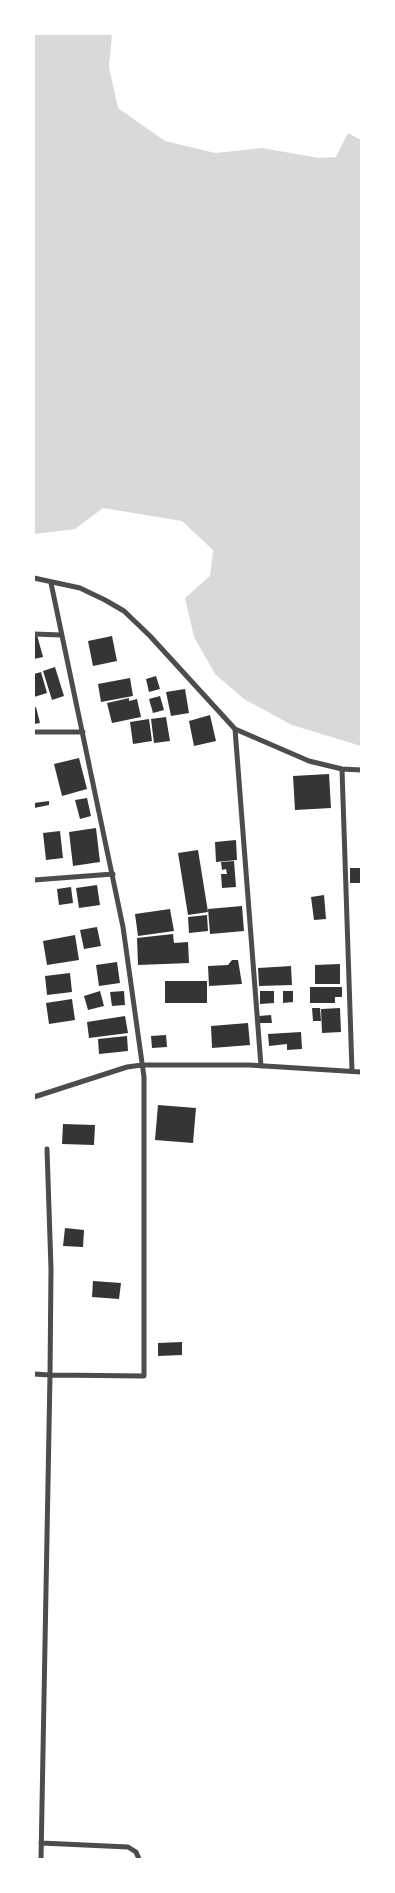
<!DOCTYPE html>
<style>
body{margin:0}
#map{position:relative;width:395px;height:1893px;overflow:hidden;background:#fff;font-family:"Libre Baskerville",serif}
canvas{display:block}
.frame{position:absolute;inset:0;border:35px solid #fff;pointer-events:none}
</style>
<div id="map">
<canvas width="395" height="1893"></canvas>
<div class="frame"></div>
</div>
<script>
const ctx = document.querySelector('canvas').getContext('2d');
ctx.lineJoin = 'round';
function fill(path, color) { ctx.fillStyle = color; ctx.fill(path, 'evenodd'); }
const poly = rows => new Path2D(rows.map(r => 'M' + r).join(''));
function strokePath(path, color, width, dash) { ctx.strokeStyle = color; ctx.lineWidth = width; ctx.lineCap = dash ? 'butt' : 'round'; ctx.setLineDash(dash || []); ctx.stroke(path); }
fill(poly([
 [34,34,112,34,109,67,118,108,165,141,215,153,262,148,319,158,336,157,348,133,361,140,361,746,292,725,244,699,215,674,194,637,185,598,210,576,213,550,182,521,103,508,75,529,34,534]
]), '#d9d9d9');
fill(poly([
 [37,635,43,657,34,659,34,636],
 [112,636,117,661,93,666,88,641],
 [55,667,64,696,52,700,43,671],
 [41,672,47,693,34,697,34,674],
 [156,676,160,689,149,692,146,679],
 [130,678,133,696,101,702,98,684],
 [185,689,189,713,171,716,166,692],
 [160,696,164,710,153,713,149,699],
 [129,698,129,701,137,699,141,717,112,723,107,703],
 [36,707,40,723,34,724,34,708],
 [210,715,216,741,194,746,189,721],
 [166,717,170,741,154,743,151,719],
 [149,719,152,741,133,744,130,722],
 [79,758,87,789,62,796,54,764],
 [329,774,331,808,295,810,293,776],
 [87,798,91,816,80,819,75,800],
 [49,801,49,805,34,808,34,803],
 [96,828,100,862,73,866,69,832],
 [60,831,63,858,46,860,43,833],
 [236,840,237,860,216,862,215,842],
 [198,850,208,912,188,915,178,853],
 [234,861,236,887,222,888,221,874,227,874,226,869,222,870,221,862],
 [350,868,361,868,361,883,350,883],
 [97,885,100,905,79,908,76,888],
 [71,887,73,903,59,905,57,889],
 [324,895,326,919,314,920,311,897],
 [242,906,244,931,210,934,208,909],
 [170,909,174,931,138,936,135,914],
 [207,915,208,931,189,933,188,917],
 [97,927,101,946,84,949,80,930],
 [173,934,174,943,188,942,189,963,138,965,137,938],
 [75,935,79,960,47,965,43,941],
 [232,960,238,960,242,984,209,986,208,966,228,965],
 [117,962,120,983,99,986,96,965],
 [340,964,340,984,315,984,315,965],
 [291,966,292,985,259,986,258,968],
 [70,973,72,992,47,995,45,976],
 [165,981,207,981,207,1003,165,1003],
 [310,987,342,987,342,997,335,997,335,1003,310,1003],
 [100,991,104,1006,88,1010,84,996],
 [124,991,125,1005,112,1006,110,992],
 [260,991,274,991,274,1003,260,1004],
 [283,991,293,991,293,1002,283,1003],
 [72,999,75,1020,49,1024,46,1003],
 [312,1008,320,1008,321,1021,313,1021],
 [340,1008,341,1032,322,1033,321,1009],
 [271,1015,272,1023,260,1023,259,1016],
 [125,1016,128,1033,89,1038,87,1022],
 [248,1023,250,1045,212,1048,211,1026],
 [301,1032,302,1049,287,1050,287,1044,269,1046,268,1034],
 [166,1035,167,1047,152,1048,151,1036],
 [127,1036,128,1051,99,1054,98,1039],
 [158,1105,196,1108,193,1143,155,1140],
 [63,1124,95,1125,94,1145,62,1144],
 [65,1228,84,1230,83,1247,63,1246],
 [93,1281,121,1283,119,1299,92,1297],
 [182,1342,182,1355,158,1356,158,1343]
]), '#353535');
strokePath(poly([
 [34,578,80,588,105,600,124,611,150,636,235,729,309,761,342,769,361,770],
 [34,634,61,635],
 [235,729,261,1066],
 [34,732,83,732],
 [342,769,352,1071],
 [34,880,113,874],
 [34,1097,127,1067,142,1065,249,1065,361,1072],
 [47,1149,51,1269,50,1375,144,1376,144,1077,123,927,51,583],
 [34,1374,50,1375,41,1859],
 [41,1843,128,1847,136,1852,139,1859]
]), '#4c4c4c', 5);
</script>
